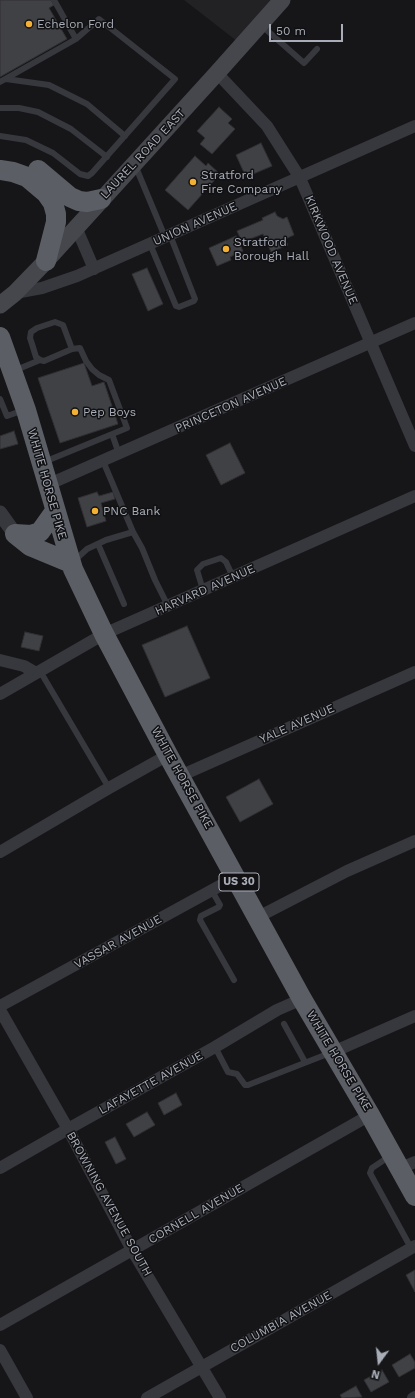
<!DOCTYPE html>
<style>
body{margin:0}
#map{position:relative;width:415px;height:1398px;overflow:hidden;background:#161618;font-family:"Work Sans",sans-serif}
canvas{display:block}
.north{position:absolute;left:359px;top:1342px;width:40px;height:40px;-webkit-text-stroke:3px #111113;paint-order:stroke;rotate:195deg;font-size:11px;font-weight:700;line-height:16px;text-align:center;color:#a8adb8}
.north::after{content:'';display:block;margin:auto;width:14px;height:18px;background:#a8adb8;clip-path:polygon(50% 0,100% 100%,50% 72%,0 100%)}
.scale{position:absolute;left:269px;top:24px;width:74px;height:18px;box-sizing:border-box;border:2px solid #a8adb8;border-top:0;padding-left:5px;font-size:12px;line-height:14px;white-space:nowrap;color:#a8adb8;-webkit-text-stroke:3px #111113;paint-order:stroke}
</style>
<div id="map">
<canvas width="415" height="1398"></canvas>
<div class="north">N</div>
<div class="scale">50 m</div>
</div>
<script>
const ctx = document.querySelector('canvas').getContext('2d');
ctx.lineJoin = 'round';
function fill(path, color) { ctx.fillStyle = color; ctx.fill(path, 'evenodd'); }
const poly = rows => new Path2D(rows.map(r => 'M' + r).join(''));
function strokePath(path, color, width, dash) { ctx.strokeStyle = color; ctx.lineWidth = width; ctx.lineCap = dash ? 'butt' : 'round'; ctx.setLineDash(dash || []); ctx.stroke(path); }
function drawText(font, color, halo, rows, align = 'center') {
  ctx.font = font + ' "Work Sans",sans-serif'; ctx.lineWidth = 3; ctx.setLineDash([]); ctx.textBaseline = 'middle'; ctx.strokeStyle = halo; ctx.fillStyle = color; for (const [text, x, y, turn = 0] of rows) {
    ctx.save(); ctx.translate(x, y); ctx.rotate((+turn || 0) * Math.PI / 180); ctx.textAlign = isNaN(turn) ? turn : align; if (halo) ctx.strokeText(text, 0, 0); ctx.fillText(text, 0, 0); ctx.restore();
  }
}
fill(poly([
 [184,0,282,0,242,45]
]), '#222225');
const building = poly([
 [0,0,51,0,54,5,49,8,67,39,0,77,0,0],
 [219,107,232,119,228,123,235,129,212,154,200,144,205,138,197,131,219,107],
 [261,143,272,166,246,177,236,155,261,143],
 [195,156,206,166,208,163,220,174,188,210,165,190,195,156],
 [275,212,277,216,283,219,287,217,294,235,285,239,288,245,271,252,263,234,242,242,237,231,263,220,262,218,275,212],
 [236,236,243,251,230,257,231,260,217,266,209,248,236,236],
 [147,268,163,304,148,311,132,274,147,268],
 [84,363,92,386,104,382,118,424,60,443,38,378,84,363],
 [14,431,18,444,0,449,0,436,14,431],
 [230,443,245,473,221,485,206,455,230,443],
 [97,492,99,496,113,492,115,499,101,503,106,521,87,527,78,498,97,492],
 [187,626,210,678,165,697,142,645,187,626],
 [25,632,43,636,39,651,21,647,25,632],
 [259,779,273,804,240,822,226,797,259,779],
 [176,1093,182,1105,164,1115,158,1103,176,1093],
 [147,1112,155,1125,134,1137,126,1124,147,1112],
 [115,1137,126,1159,116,1164,105,1142,115,1137],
 [415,1270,415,1292,406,1275,415,1270],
 [410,1354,415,1362,415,1368,399,1377,392,1365,410,1354],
 [382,1370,389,1382,371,1392,364,1380,382,1370],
 [356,1386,362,1397,342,1398,340,1395,356,1386]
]);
fill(building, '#404145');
strokePath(building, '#303034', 1);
strokePath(poly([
 [54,0,76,39],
 [262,26,304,63,317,49],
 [6,79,49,85,87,104,125,136],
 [0,82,76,39,99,19,175,79,92,173,88,176,80,174,53,153,26,140,0,136],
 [0,108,19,108,38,112,71,129,107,157],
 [135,165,165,237],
 [150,244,176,306,179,307,194,301,195,299,170,235],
 [16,370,40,360],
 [0,399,7,416,24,410],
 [112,434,119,454],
 [103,461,133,532],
 [44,462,127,428,109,380,99,375,92,369,86,361,80,348,72,349,63,325,55,322,37,328,31,332,30,338,32,344,36,357,40,360,44,361,72,349],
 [98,544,124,604],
 [74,561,87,549,106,540,133,532,142,548,155,580,168,606],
 [203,590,197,570,203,564,221,558,226,562,233,577],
 [40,671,109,788],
 [212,891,220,905,219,907,201,916,200,920,234,980],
 [284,1024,305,1062],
 [215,1047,228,1072,237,1074,245,1085,248,1085,330,1053],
 [390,1156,372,1168,370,1173,411,1248]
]), '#37383d', 6);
strokePath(poly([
 [217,73,267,126,300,178,415,446],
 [76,227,94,269],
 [15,293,42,288,77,276,415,126],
 [47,485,415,323],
 [0,660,24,666,36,673],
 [0,694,104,634,415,496],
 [180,776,415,672],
 [0,852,109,788,168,755],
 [258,917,347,871,415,841],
 [0,1006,236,877],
 [0,1010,68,1129,132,1250,220,1398],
 [333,1052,415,1016],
 [0,1168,68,1129,215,1047,277,1010,302,999],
 [399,1169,415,1162],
 [0,1325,370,1115],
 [0,1350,27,1398],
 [147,1398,415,1246],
 [413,1398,415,1397]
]), '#37383d', 12);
strokePath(poly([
 [0,513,15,534]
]), '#37383d', 15);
strokePath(poly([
 [0,305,15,293,46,261,217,73,282,0]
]), '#45474d', 17);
strokePath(poly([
 [0,170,13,172,27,177,46,193,53,203,56,214,56,222,46,261],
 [38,170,70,197,79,201,87,202,101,199],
 [0,337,26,410,73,569,104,634,168,755,302,999,370,1115,415,1196],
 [15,534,30,546,71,563],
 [15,534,31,535,40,532,55,511]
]), '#5b5e65', 20);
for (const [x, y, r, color] of [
 [29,24,4,"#f2b134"],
 [193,182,4,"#f2b134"],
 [226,249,4,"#f2b134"],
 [75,412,4,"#f2b134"],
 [95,511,4,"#f2b134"]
]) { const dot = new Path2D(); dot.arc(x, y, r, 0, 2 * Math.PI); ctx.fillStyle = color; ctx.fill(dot); strokePath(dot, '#111113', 1.5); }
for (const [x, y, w] of [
 [239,882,40]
]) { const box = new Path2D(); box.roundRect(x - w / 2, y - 9, w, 18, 3); ctx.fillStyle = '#111113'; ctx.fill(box); strokePath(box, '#a8adb8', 1); }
drawText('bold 11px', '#a8adb8', null, [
 ["US 30",239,882]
]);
drawText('12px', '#a8adb8', '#111113', [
 ["Echelon Ford",37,24],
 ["Stratford",201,175],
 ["Fire Company",201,189],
 ["Stratford",234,242],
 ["Borough Hall",234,256],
 ["Pep Boys",83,412],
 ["PNC Bank",103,511]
], 'left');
drawText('12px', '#a8adb8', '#111113', [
 ["LAUREL ROAD EAST",143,154,-47],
 ["UNION AVENUE",195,224,-24],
 ["KIRKWOOD AVENUE",331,250,67],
 ["PRINCETON AVENUE",231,405,-24],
 ["WHITE HORSE PIKE",47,484,74],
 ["HARVARD AVENUE",205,590,-24],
 ["YALE AVENUE",297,724,-24],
 ["WHITE HORSE PIKE",182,778,61],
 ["VASSAR AVENUE",118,942,-29],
 ["WHITE HORSE PIKE",339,1061,59],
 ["LAFAYETTE AVENUE",151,1083,-29],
 ["BROWNING AVENUE SOUTH",109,1204,61],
 ["CORNELL AVENUE",196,1214,-30],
 ["COLUMBIA AVENUE",281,1322,-29]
]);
</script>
